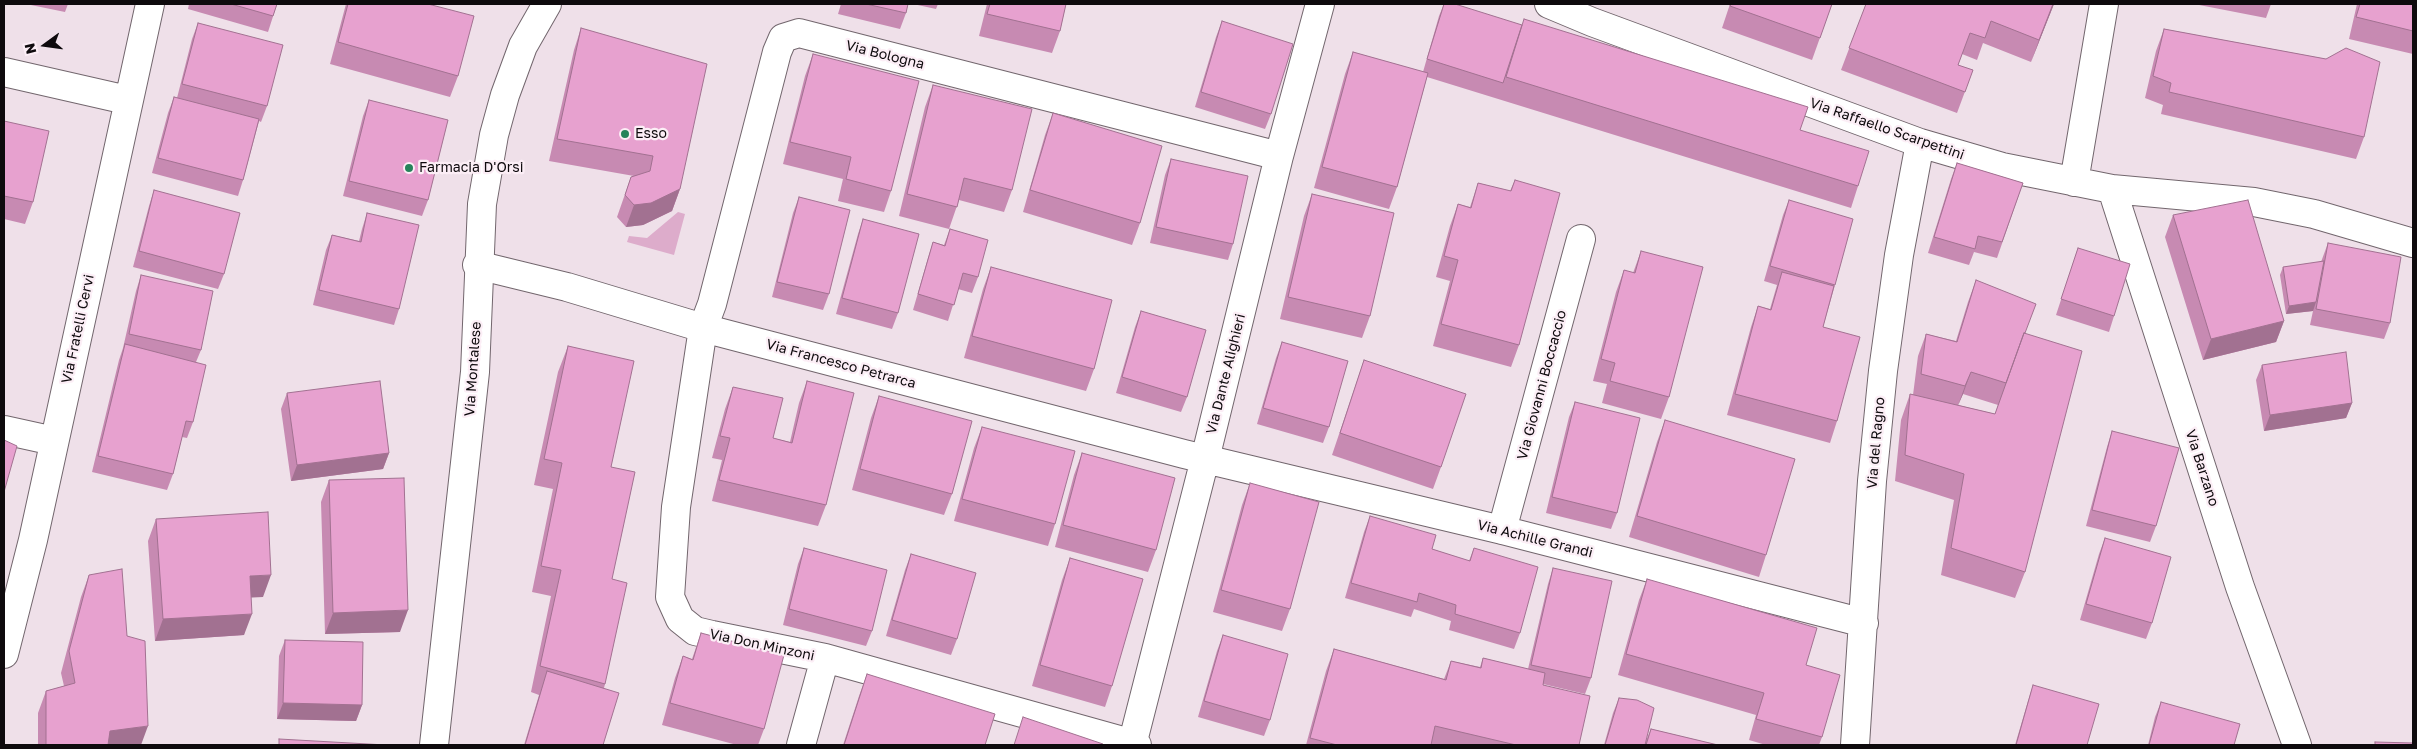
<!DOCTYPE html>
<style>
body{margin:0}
#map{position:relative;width:2417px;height:749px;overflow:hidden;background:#efe0e9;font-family:"Golos Text",sans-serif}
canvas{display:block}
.frame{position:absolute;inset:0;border:5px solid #0e0a0d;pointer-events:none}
.north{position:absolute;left:20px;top:20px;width:50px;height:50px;-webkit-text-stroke:4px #fceef6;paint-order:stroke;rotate:256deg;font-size:14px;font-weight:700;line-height:20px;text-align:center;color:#0e0a0d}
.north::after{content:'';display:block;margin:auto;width:18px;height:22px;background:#0e0a0d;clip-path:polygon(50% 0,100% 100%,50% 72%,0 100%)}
</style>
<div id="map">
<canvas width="2417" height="749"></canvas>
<div class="frame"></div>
<div class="north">N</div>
</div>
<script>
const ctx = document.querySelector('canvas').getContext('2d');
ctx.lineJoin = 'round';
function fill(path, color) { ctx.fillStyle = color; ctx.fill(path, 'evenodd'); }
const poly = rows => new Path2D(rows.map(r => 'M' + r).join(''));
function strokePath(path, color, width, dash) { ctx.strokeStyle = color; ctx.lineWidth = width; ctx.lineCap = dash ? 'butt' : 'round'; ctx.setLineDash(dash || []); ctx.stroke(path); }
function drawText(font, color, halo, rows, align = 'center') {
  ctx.font = font + ' "Golos Text",sans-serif'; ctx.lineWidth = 4.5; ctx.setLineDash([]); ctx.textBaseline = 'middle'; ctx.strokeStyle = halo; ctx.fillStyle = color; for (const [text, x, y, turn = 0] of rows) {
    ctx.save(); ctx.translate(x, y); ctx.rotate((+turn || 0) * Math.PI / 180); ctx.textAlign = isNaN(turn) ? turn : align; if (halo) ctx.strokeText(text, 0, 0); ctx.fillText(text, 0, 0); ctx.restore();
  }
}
fill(poly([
 [678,212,685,214,674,255,627,242,629,236,647,238]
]), '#ddaccb');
const minor = poly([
 [1549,4,1592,22,1920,143,2002,167,2112,189,2254,202,2314,214,2413,243],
 [4,72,127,100],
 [2074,182,2104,4],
 [2112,189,2240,587,2297,745],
 [477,265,567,287,703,328,1184,454,1502,530,1864,623],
 [4,430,54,441],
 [1502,530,1581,239],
 [4,654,33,540,150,4],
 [801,745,825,658],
 [1132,745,1205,459,1279,156,1320,4],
 [1137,745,825,658,712,635,695,631,680,619,670,597,676,507,703,328,712,304,777,52,783,38,799,33,1279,156],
 [1855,745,1872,481,1883,371,1899,255,1920,143]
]);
const tertiary = poly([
 [434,745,475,372,482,204,494,135,505,95,523,46,547,4]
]);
strokePath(minor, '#72666d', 30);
strokePath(tertiary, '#72666d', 30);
strokePath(minor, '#fff', 28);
strokePath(tertiary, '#fff', 28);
fill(poly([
 [26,4,68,4,65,12],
 [189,4,277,4,268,32,188,9],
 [346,4,428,4,458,76,450,97,330,64],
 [841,4,908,4,906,13,900,29,838,14],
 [913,4,938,4,936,9],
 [987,4,1066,4,1060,31,1052,53,979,36],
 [1444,4,1800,130,1858,186,1851,208,1427,77,1397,187,1389,209,1314,188,1345,74,1353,52,1423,72,1439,16],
 [1730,4,1832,4,1812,60,1722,28],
 [1866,4,2054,4,2031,62,1983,43,1977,60,1962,54,1958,65,1973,70,1957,113,1841,70],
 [2194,4,2271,4,2266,18],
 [2357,4,2413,4,2413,54,2349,39],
 [1222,21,1271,114,1265,129,1195,107,1216,37],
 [198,23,267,106,261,122,259,121,243,180,238,196,152,173,168,113,174,97,177,98,192,39],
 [581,28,680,189,672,211,643,225,626,227,617,217,631,177,634,176,549,161,574,50],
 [2164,29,2326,59,2364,137,2356,159,2161,114,2163,105,2145,98,2156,51],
 [813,54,891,191,884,212,838,201,843,179,783,164,805,76],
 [933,85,1012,190,1004,212,959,200,949,229,899,216,925,107],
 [369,100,428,200,422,216,343,196,363,116],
 [1053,113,1140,223,1132,245,1023,212,1045,135],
 [4,121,33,202,25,224,4,219],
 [1171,159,1233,244,1228,260,1150,243,1165,175],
 [1957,163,2023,183,1997,258,1974,252,1969,265,1928,253,1951,179],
 [1515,180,1519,345,1511,367,1433,346,1450,281,1436,277,1450,226,1458,204,1470,207,1478,183,1510,191],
 [154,190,224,274,218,289,133,267,149,206],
 [1312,194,1370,316,1362,338,1280,319,1304,216],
 [799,197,829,294,823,310,772,297,793,213],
 [1789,200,1835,285,1823,327,1837,421,1830,443,1727,415,1751,327,1758,306,1770,309,1777,285,1764,281,1783,215],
 [367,213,399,309,394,325,313,305,326,250,332,235,359,241,362,229],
 [2173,215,2284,321,2276,342,2203,360,2165,237],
 [863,219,898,313,892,329,836,314,858,234],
 [950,229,978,277,972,293,958,289,948,321,913,310,928,258,933,242,944,245],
 [2328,243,2390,323,2384,339,2310,325,2313,311,2286,314,2280,275,2283,267,2321,262],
 [2078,248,2114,316,2109,332,2056,315],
 [1641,251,1669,397,1661,419,1602,403,1607,384,1593,381,1616,292,1624,270,1633,273],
 [991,267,1094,369,1086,391,964,358,983,289],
 [141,275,201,350,196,362,193,422,187,438,182,437,173,474,167,490,92,472,119,360,123,348,136,291],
 [1976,280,2025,333,2025,572,2015,598,1941,575,1954,500,1895,481,1901,420,1910,394,1913,395,1918,356,1926,334,1956,341,1968,302],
 [1963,394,1998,405,1995,414,1958,405],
 [1141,311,1187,397,1181,412,1116,393,1135,327],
 [1282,342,1329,427,1323,443,1257,424,1276,358],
 [568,346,611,467,612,579,605,684,604,688,603,745,524,745,539,695,531,692,551,596,532,592,553,489,534,485,558,372],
 [1364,360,1441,467,1433,489,1332,455],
 [2262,365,2352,403,2346,418,2264,431,2256,380],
 [807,381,826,505,818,526,712,501,722,460,712,458,725,409,733,387,773,438,790,442,799,403],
 [287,393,389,453,383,469,291,481,281,409],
 [879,396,952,494,944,515,852,490,871,418],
 [1575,402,1617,513,1611,529,1546,513,1569,417],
 [1665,420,1766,555,1759,577,1629,537,1657,442],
 [982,427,1055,524,1048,546,954,521,974,448],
 [2112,431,2156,526,2150,542,2086,526,2107,447],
 [1082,453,1156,550,1148,572,1055,547,1074,475],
 [329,480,400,632,325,634,321,502],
 [1250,483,1290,609,1282,631,1213,612,1242,505],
 [1370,516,1432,549,1469,561,1474,548,1520,633,1514,649,1449,630,1451,621,1414,609,1411,617,1345,598,1364,532],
 [156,519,263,597,251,597,244,635,155,641,148,541],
 [2105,538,2152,623,2146,639,2080,620,2099,554],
 [804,548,872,631,866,646,783,625,798,564],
 [911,554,957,639,951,655,886,636,905,570],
 [1070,558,1112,686,1105,707,1032,686,1062,580],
 [1553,568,1591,678,1585,694,1543,684,1579,745,1306,745,1326,671,1334,649,1444,679,1451,661,1480,667,1483,658,1528,669,1548,584],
 [89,575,127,636,141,745,38,745,38,713,46,691,64,686,61,673,81,597],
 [1647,579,1806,665,1822,737,1819,745,1766,745,1749,740,1756,715,1618,675,1639,600],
 [701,633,764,729,758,745,737,745,662,725,675,678,683,656,692,659],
 [1223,635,1270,720,1264,736,1198,717,1217,651],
 [285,640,362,705,356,721,277,719,279,656],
 [867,674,985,745,843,745,859,696],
 [2033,685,2087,745,2015,745,2028,701],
 [1619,698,1645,743,1651,729,1718,745,1604,745,1613,713],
 [2161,702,2234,745,2148,745,2155,717]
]), '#c78ab2');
fill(poly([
 [2053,4,2054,4,2031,62,2039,40],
 [680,189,672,211,643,225,626,227,634,205],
 [2316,302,2313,311,2286,314,2289,306],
 [2284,321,2276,342,2203,360,2211,339],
 [1971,372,1963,394,1957,408,1965,386],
 [2352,403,2346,418,2264,431,2270,415],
 [389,453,383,469,291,481,297,465],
 [271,575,263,597,242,598,250,576],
 [408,610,400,632,325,634,333,613],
 [252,614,244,635,155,641,163,619],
 [283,703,362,705,356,721,277,719],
 [148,726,141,745,105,745,110,731]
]), '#a27191');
const building = poly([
 [231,4,277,4,273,16,231,4],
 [348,4,428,4,474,16,458,76,338,42,348,4],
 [866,4,908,4,906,13,866,4],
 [990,4,1066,4,1060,31,987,14,990,4],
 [1444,4,1455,4,1522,25,1503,83,1427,59,1444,4],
 [1731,4,1832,4,1820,38,1730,6,1731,4],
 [1866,4,2053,4,2039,40,1991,21,1985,38,1970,33,1958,65,1973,70,1965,92,1849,48,1866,4],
 [2360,4,2413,4,2413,31,2356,17,2360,4],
 [1524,19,1808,107,1800,130,1869,151,1858,186,1506,77,1524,19],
 [1222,21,1293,44,1271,114,1201,92,1222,21],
 [198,23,283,45,267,106,182,84,198,23],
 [581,28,707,64,680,189,651,203,634,205,625,195,631,177,650,171,653,156,557,139,581,28],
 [2164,29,2326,59,2346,48,2380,62,2364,137,2169,92,2171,83,2153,76,2164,29],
 [1353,52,1428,73,1397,187,1322,167,1353,52],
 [813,54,919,81,891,191,846,179,851,157,790,142,813,54],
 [933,85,1032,109,1012,190,964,178,957,207,907,194,933,85],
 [174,97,259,119,243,180,158,158,174,97],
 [369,100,448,120,428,200,349,181,369,100],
 [1053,113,1162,146,1140,223,1030,190,1053,113],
 [4,121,49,131,33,202,4,196,4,121],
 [1171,159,1248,176,1233,244,1156,227,1171,159],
 [1957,163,2023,183,2002,242,1978,236,1975,249,1934,237,1957,163],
 [1515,180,1560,193,1519,345,1441,324,1458,260,1444,256,1458,204,1471,208,1478,183,1511,191,1515,180],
 [154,190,240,213,224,274,139,251,154,190],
 [1312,194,1394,213,1370,316,1288,297,1312,194],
 [799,197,850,210,829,294,777,282,799,197],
 [1789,200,1853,219,1835,285,1770,266,1789,200],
 [2248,200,2284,321,2211,339,2173,215,2248,200],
 [367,213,419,225,399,309,319,290,332,235,361,242,367,213],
 [863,219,919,234,898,313,842,298,863,219],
 [950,229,988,240,978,277,963,273,954,305,918,294,933,242,945,246,950,229],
 [2328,243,2401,257,2390,323,2316,309,2328,243],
 [2078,248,2130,264,2114,316,2061,299,2078,248],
 [1641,251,1703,267,1669,397,1610,381,1615,363,1601,359,1624,270,1635,273,1641,251],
 [2324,261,2316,302,2289,306,2283,267,2324,261],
 [991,267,1112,300,1094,369,972,336,991,267],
 [1782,272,1834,286,1823,327,1860,337,1837,421,1735,394,1758,306,1771,310,1782,272],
 [141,275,213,291,201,350,129,334,141,275],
 [1976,280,2036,304,2025,333,2024,333,2006,383,1971,372,1965,386,1921,374,1926,334,1957,342,1976,280],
 [1141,311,1206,330,1187,397,1122,377,1141,311],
 [2024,333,2082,351,2025,572,1951,548,1964,474,1905,455,1910,394,1995,414,2024,333],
 [1282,342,1348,361,1329,427,1263,408,1282,342],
 [125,344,206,365,193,422,186,421,173,474,98,456,125,344],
 [568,346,634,361,611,467,635,472,612,579,627,583,605,684,540,666,561,570,541,566,562,463,544,459,568,346],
 [2346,352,2352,403,2270,415,2262,365,2346,352],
 [1364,360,1466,394,1441,467,1340,433,1364,360],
 [380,381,389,453,297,465,287,393,380,381],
 [807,381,854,393,826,505,719,480,730,438,720,436,733,387,783,398,773,438,792,443,807,381],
 [879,396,972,421,952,494,860,469,879,396],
 [1575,402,1640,418,1617,513,1552,497,1575,402],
 [1665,420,1795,459,1766,555,1637,516,1665,420],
 [982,427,1075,451,1055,524,962,499,982,427],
 [2112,431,2179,448,2156,526,2092,510,2112,431],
 [4,440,17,446,4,492,4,440],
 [1082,453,1175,478,1156,550,1063,525,1082,453],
 [404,478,408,610,333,613,329,480,404,478],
 [1250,483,1319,502,1290,609,1221,590,1250,483],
 [268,512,271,575,250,576,252,614,163,619,156,519,268,512],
 [1370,516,1436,535,1432,549,1470,561,1474,548,1538,567,1520,633,1455,614,1456,605,1419,593,1417,602,1351,583,1370,516],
 [2105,538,2171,557,2152,623,2086,604,2105,538],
 [804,548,887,570,872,631,789,609,804,548],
 [911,554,976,573,957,639,892,620,911,554],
 [1070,558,1143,579,1112,686,1040,665,1070,558],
 [1553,568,1612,581,1591,678,1531,665,1553,568],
 [122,569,127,636,145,641,148,726,110,731,108,745,46,745,46,691,75,683,69,651,89,575,122,569],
 [1647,579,1817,628,1806,665,1840,675,1822,737,1756,719,1764,693,1626,654,1647,579],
 [701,633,784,655,764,729,670,703,683,656,693,660,701,633],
 [1223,635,1288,654,1270,720,1204,701,1223,635],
 [285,640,363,642,362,705,283,703,285,640],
 [1334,649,1446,680,1451,661,1481,668,1483,658,1545,673,1543,685,1590,696,1579,745,1516,745,1435,726,1431,745,1337,745,1310,738,1334,649],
 [547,671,619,693,603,745,525,745,547,671],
 [867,674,995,714,985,745,844,745,867,674],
 [2033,685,2099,704,2087,745,2016,745,2033,685],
 [1619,698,1637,700,1654,708,1645,745,1605,745,1619,698],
 [2161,702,2240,724,2234,745,2149,745,2161,702],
 [1023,717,1103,744,1103,745,1014,745,1023,717],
 [1651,729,1718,745,1646,745,1651,729],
 [279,739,386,745,279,745,279,739],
 [2375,742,2413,743,2413,745,2375,745,2375,742]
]);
fill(building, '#e7a1cf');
strokePath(building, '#a27191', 1);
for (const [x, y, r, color] of [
 [625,134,5,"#25835b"],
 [409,168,5,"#25835b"]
]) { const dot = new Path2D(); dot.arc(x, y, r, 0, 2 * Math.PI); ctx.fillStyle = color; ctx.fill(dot); strokePath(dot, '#fceef6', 2); }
drawText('14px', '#0e0a0d', '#fceef6', [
 ["Via Bologna",885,55,14],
 ["Via Raffaello Scarpettini",1887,129,19],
 ["Via Fratelli Cervi",78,329,-78],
 ["Via Francesco Petrarca",841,364,15],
 ["Via Montalese",473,369,-86],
 ["Via Dante Alighieri",1226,374,-76],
 ["Via Giovanni Boccaccio",1542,385,-75],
 ["Via del Ragno",1876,443,-85],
 ["Via Barzano",2202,468,72],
 ["Via Achille Grandi",1535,539,14],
 ["Via Don Minzoni",762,645,12]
]);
drawText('14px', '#0e0a0d', '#fceef6', [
 ["Esso",635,134],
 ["Farmacia D'Orsi",419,168]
], 'left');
</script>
